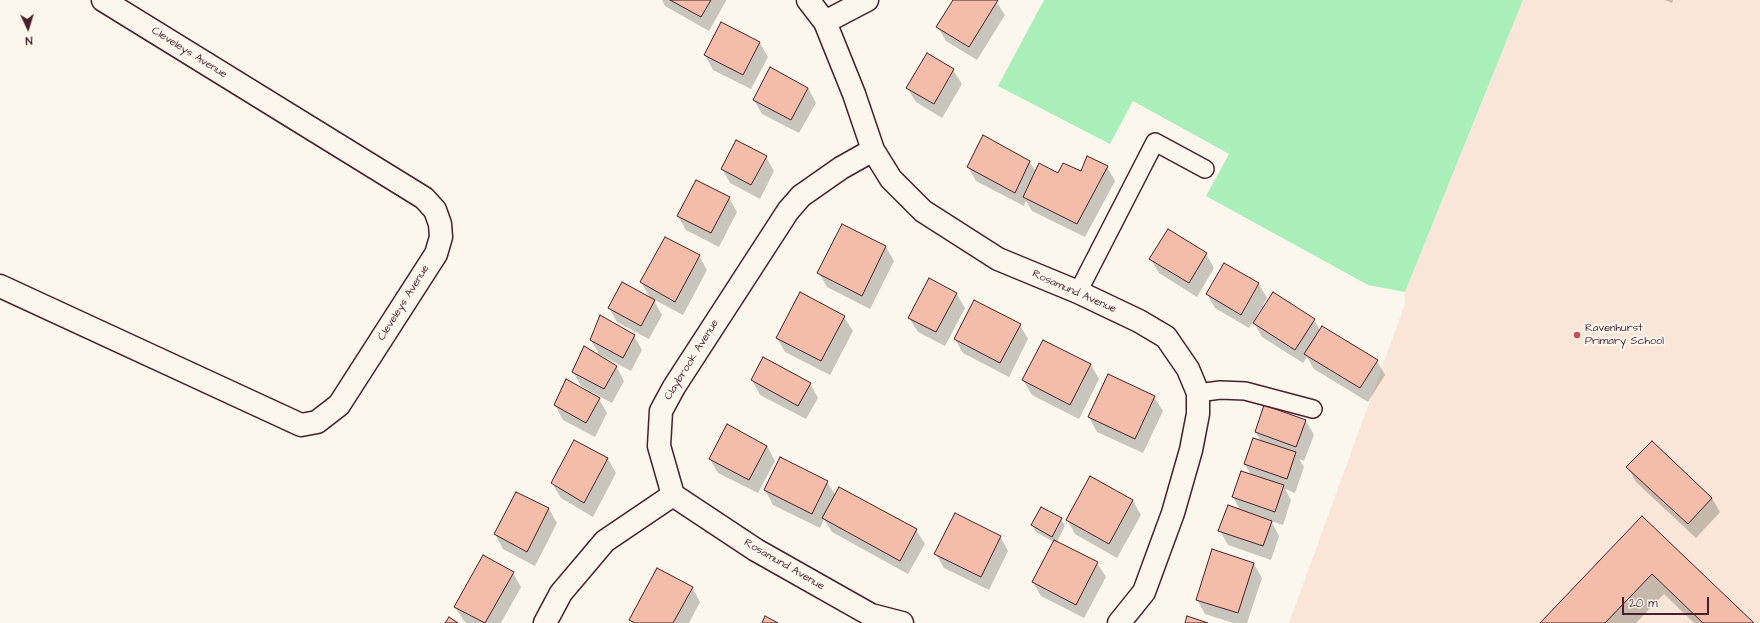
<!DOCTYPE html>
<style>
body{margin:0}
#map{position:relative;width:1760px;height:623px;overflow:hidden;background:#fbf7ec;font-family:"Architects Daughter",sans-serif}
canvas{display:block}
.north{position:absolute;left:8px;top:8px;width:40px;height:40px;-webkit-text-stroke:3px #fbf7ec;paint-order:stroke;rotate:176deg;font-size:11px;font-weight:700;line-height:16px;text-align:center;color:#4a1f2b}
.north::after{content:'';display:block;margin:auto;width:14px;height:18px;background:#4a1f2b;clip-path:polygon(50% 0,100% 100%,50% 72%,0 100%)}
.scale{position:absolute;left:1622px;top:597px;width:87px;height:18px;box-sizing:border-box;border:2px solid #4a1f2b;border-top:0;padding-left:5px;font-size:12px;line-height:14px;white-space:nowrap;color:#4a1f2b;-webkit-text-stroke:3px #fbf7ec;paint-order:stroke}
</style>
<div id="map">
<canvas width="1760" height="623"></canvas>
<div class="north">N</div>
<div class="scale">20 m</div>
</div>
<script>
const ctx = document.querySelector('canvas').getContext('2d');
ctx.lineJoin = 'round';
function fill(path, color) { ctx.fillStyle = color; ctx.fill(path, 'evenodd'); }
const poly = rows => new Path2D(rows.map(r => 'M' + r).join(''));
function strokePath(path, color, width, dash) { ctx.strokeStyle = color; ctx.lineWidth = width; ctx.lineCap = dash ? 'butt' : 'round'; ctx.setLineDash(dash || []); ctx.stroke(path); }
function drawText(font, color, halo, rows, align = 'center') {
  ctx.font = font + ' "Architects Daughter",sans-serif'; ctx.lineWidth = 4; ctx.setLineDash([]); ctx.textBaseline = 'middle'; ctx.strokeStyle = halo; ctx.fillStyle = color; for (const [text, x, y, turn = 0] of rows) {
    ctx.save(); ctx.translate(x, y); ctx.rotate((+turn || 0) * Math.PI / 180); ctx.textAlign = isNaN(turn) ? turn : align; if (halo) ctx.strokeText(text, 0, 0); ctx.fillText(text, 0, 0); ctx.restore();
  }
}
fill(poly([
 [1523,0,1760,0,1760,623,1289,623,1405,304,1405,292]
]), '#f9e6d8');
fill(poly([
 [1044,0,1523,0,1405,292,1368,285,1206,196,1229,154,1133,101,1110,144,998,86]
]), '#aaefba');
fill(poly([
 [662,0,726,0,726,1,709,31,665,6],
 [954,0,995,0,1005,15,977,60,946,41,938,27],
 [1665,0,1673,0,1672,3],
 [721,24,760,43,768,57,751,89,713,70,705,55],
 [953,70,962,84,942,118,916,102,907,88],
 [808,88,816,103,799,133,762,114,754,100],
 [766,157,774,171,760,199,730,183,722,169],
 [1029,161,1036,172,1058,174,1081,173,1107,167,1115,181,1085,237,1032,211,1026,201,1024,206,976,181,968,167],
 [729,198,737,212,719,247,686,230,678,216],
 [843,225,886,247,894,261,870,309,827,287,819,273],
 [1206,254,1214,268,1197,297,1159,273,1151,259],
 [699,256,707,270,683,315,653,299,662,315,649,339,617,322,609,308,650,298,641,282],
 [1225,264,1259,284,1267,298,1256,317,1314,320,1320,330,1377,361,1385,375,1368,402,1314,369,1307,357,1303,363,1262,337,1253,321,1249,328,1215,308,1207,294],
 [956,293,965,308,945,346,918,332,909,318],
 [844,317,853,331,830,375,785,352,777,338],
 [1020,325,1028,339,1009,377,963,353,955,339],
 [634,336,642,350,631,371,599,354,591,340],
 [1091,365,1099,379,1079,419,1032,395,1023,380],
 [616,366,624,381,612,403,581,386,573,372],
 [752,380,810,383,818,398,806,419,760,395],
 [1154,397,1163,411,1143,453,1097,432,1089,417],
 [599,399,607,413,595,437,563,420,555,405],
 [1306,421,1314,435,1304,461,1299,459,1304,467,1295,493,1285,489,1291,500,1283,525,1271,521,1279,536,1271,560,1228,545,1220,531,1241,511,1233,497,1251,475,1245,464,1261,442,1256,432],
 [575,442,608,459,616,473,593,517,561,498,552,483],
 [767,446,775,461,758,493,718,473,710,459],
 [1628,467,1712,498,1720,512,1696,538,1636,482],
 [1090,478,1133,501,1141,515,1117,558,1075,534,1067,520],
 [827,482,836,496,840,488,916,530,925,544,908,574,832,532,824,519,820,528,773,505,765,490],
 [516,494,549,509,557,523,535,566,503,549,495,534],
 [1642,518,1753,623,1694,623,1664,594,1636,623,1542,623],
 [1061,519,1065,526,1057,542,1097,563,1106,577,1084,618,1041,596,1033,582,1054,542,1036,532,1032,525],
 [1000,536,1008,551,989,590,944,568,936,554],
 [1254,564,1262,578,1247,623,1233,623,1205,614,1197,600],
 [513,573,521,587,501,623,467,623,464,621,455,607],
 [692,587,700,602,689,623,632,623,630,620]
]), '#0003');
const building = poly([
 [670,0,711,0,701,17,670,0],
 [953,0,998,0,969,47,936,27,953,0],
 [721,22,760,42,743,75,704,55,721,22],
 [927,53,954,69,934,104,906,88,927,53],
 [770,67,808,88,791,120,753,100,770,67],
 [983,135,1030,161,1015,193,967,167,983,135],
 [736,140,767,156,751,185,721,169,736,140],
 [1087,156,1108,166,1077,224,1023,197,1039,163,1058,173,1063,163,1081,171,1087,156],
 [696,180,730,197,711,233,677,216,696,180],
 [842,224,886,246,862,296,817,273,842,224],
 [1168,229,1207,253,1189,283,1149,259,1168,229],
 [665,237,700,255,675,302,640,282,665,237],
 [1224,263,1259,283,1241,315,1206,294,1224,263],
 [929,278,957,293,936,332,908,318,929,278],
 [622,282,655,300,641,326,608,308,622,282],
 [800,292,845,316,821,361,776,338,800,292],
 [1273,292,1315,319,1295,350,1253,323,1273,292],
 [974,300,1021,324,1000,363,954,339,974,300],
 [600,315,635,335,623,358,590,340,600,315],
 [1322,326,1378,360,1360,388,1304,354,1322,326],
 [1043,340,1091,364,1070,405,1022,380,1043,340],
 [584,346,617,366,604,389,572,372,584,346],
 [763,357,811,383,798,406,751,380,763,357],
 [1108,374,1155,396,1135,439,1088,417,1108,374],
 [566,379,600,398,586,423,554,405,566,379],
 [1264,405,1306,420,1296,447,1255,432,1264,405],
 [727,424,767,446,749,480,709,459,727,424],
 [1253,438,1296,452,1287,479,1244,464,1253,438],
 [574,440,608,458,584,503,551,483,574,440],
 [1652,441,1712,498,1688,524,1626,467,1652,441],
 [780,457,828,481,812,514,764,490,780,457],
 [1241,471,1284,485,1275,512,1232,497,1241,471],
 [1090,476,1133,500,1109,544,1066,520,1090,476],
 [839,487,917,529,900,561,822,518,839,487],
 [516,492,549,508,527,552,494,534,516,492],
 [1228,505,1272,521,1263,546,1218,531,1228,505],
 [1041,507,1062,518,1052,537,1031,525,1041,507],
 [955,513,1001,536,981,577,934,554,955,513],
 [1642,516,1754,623,1703,623,1652,574,1605,623,1540,623,1642,516],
 [1054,540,1098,562,1076,605,1032,582,1054,540],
 [1212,549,1254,563,1238,613,1196,600,1212,549],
 [483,555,514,572,485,623,454,607,483,555],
 [657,568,693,587,673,623,635,623,629,620,657,568],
 [765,616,778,623,762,623,765,616],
 [1187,616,1208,623,1185,623,1187,616],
 [449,617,458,623,445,623,449,617]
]);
fill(building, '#f4bda9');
strokePath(building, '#4a1f2b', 1);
const service = poly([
 [1078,292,1155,142,1205,169],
 [1198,393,1220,390,1245,391,1313,409]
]);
const minor = poly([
 [808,0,825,22,854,94,873,150,891,179,923,211,998,259,1078,292,1139,321,1166,337,1188,369,1198,393,1198,414,1191,450,1173,513,1144,592,1119,623],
 [825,22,867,0],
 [0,286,301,425,317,422,339,405,436,254,441,237,440,224,435,210,424,198,103,0],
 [673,495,756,550,871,615,902,623],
 [545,623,561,593,605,541,673,495,659,446,661,411,674,387,788,211,801,196,841,168,873,150]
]);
strokePath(service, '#4a1f2b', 20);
strokePath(minor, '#4a1f2b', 25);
strokePath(service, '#fbf7ec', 17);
strokePath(minor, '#fbf7ec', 22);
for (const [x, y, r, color] of [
 [1577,335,4,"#d1495b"]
]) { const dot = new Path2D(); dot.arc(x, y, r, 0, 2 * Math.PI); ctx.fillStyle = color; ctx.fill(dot); strokePath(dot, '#fbf7ec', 1.5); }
drawText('11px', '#4a1f2b', '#fbf7ec', [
 ["Cleveleys Avenue",189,53,32],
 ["Rosamund Avenue",1074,292,24],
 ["Cleveleys Avenue",404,303,-58],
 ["Claybrook Avenue",692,360,-58],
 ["Rosamund Avenue",784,565,30]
]);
drawText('11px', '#4a1f2b', '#fbf7ec', [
 ["Ravenhurst",1585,329],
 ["Primary School",1585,342]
], 'left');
</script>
